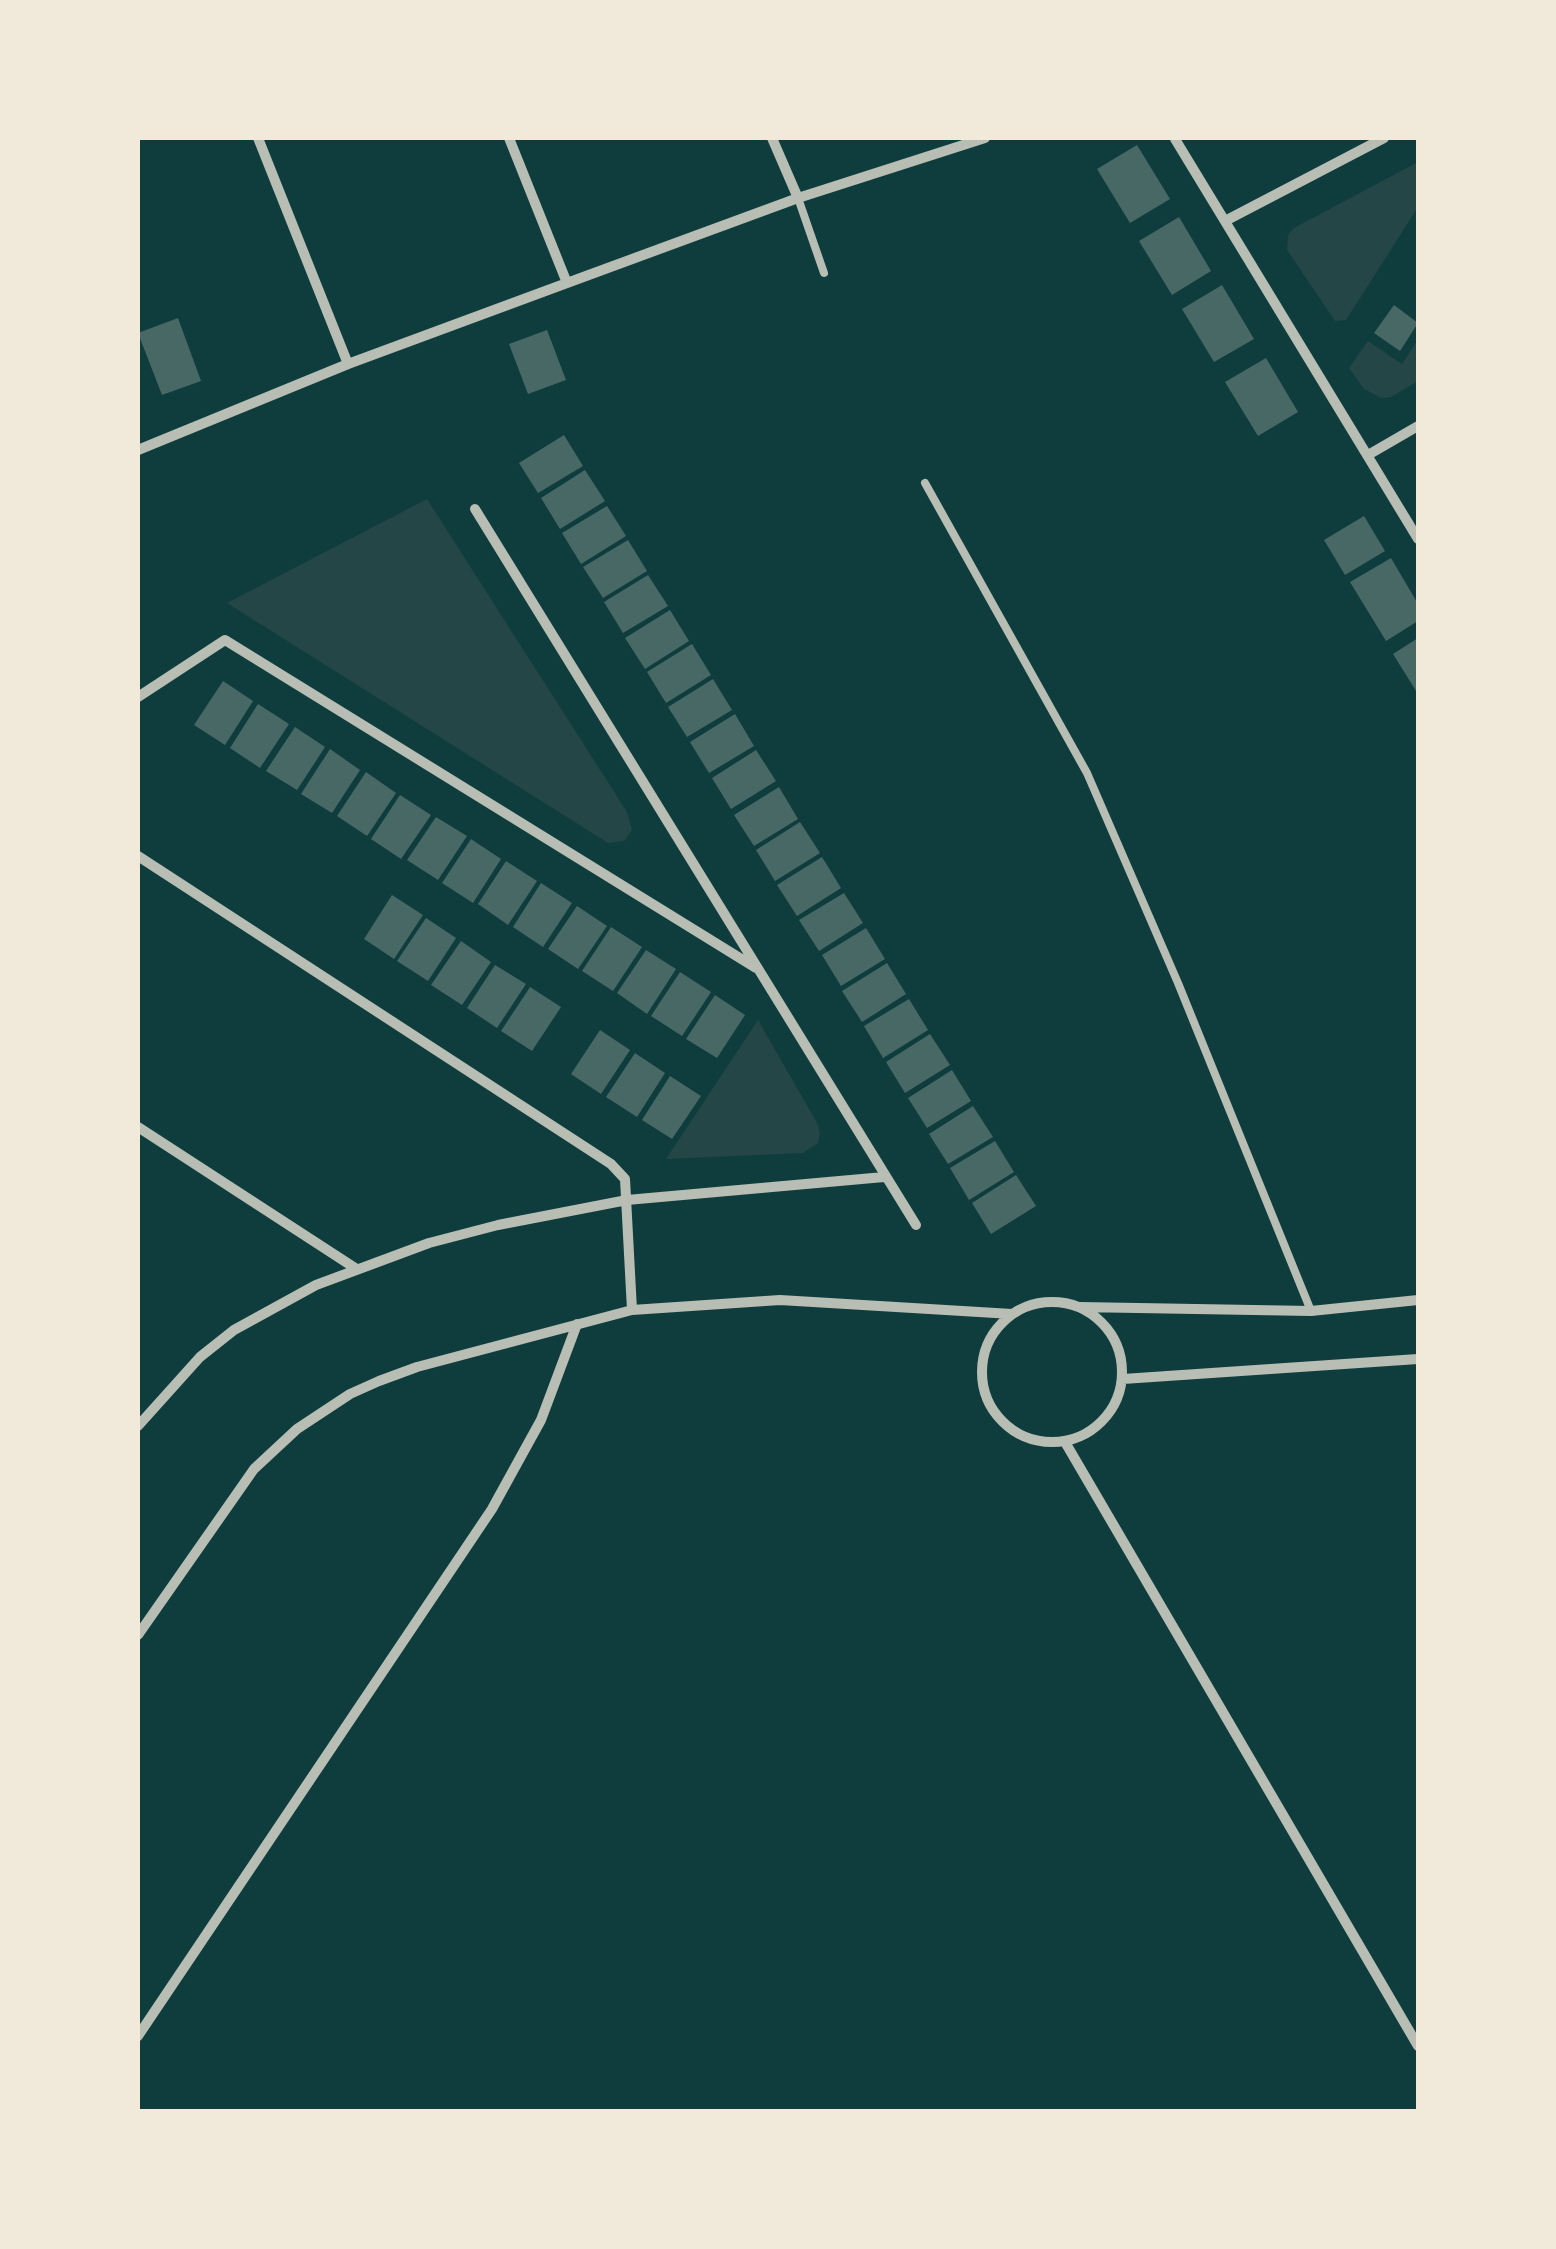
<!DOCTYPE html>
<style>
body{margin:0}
#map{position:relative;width:1556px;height:2249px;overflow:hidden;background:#0f3d3e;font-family:"Space Grotesk",sans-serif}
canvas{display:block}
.frame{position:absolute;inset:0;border:140px solid #f1e9da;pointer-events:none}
</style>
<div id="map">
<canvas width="1556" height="2249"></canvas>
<div class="frame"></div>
</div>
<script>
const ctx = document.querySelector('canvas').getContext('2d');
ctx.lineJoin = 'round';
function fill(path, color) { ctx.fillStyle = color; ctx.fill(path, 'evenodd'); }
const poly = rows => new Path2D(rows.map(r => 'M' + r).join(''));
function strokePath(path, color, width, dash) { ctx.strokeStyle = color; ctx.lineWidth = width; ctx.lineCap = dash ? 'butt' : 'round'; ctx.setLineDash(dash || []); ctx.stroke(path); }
fill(poly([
 [1418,162,1418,207,1346,320,1335,321,1287,250,1288,235,1294,228],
 [1418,340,1418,381,1391,397,1382,398,1364,389,1349,368,1368,341,1402,364],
 [427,499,627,812,632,830,624,841,608,843,227,603],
 [758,1020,817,1123,820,1133,818,1143,803,1153,666,1159]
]), '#244646');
fill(poly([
 [1137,145,1170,199,1130,223,1097,169],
 [1179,217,1211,271,1172,295,1139,241],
 [1222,285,1254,339,1214,362,1182,309],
 [1394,305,1418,323,1400,351,1374,333],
 [178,318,201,381,162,395,138,333],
 [547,330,566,380,528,394,509,344],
 [1266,358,1298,412,1258,436,1225,382],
 [564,435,583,466,538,493,519,463],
 [585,470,605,501,560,529,541,498],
 [607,506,626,536,581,564,562,533],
 [1364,516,1385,551,1345,575,1324,540],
 [628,540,647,571,603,598,583,567],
 [1391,558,1418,604,1418,621,1386,641,1350,582],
 [648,575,668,606,623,633,604,602],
 [670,610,689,641,645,669,625,638],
 [1418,638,1418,694,1393,654],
 [692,644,711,675,666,703,647,672],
 [713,679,732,710,687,737,668,707],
 [223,681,253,701,225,745,194,725],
 [258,704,289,724,260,768,230,748],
 [735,714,754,746,709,773,690,742],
 [295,727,325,747,297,790,266,771],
 [330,749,360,770,332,813,301,794],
 [756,750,776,781,731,809,712,778],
 [366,772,396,793,367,836,337,816],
 [779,787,798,819,754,846,734,815],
 [400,795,431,815,401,859,371,839],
 [436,817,467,836,438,880,407,860],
 [800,822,820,853,775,881,756,850],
 [471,839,501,859,473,903,442,883],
 [822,857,841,888,797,916,777,885],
 [506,861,537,881,508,925,478,904],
 [541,883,572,903,543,947,513,927],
 [844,893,863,923,819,951,799,920],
 [392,895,423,915,394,959,364,939],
 [577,906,607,926,578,969,548,949],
 [426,918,456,938,428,981,397,961],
 [611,927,642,947,613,991,582,971],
 [866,928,885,959,841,986,822,955],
 [461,941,491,962,462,1005,431,985],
 [646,950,676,969,647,1014,617,993],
 [887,963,906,994,862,1022,842,991],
 [495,965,526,984,497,1028,467,1008],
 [680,972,711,992,682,1036,651,1016],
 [530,987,561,1007,532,1051,501,1031],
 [715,995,745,1015,717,1058,686,1039],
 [909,999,928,1030,883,1058,864,1026],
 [600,1030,630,1050,601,1094,571,1074],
 [930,1034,950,1065,905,1093,886,1062],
 [635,1053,665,1073,637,1117,606,1097],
 [952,1070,971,1101,927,1128,908,1098],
 [670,1076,701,1096,672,1139,642,1120],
 [973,1106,993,1137,948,1164,929,1134],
 [995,1141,1014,1172,969,1200,950,1168],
 [1016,1175,1036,1206,991,1234,972,1203]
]), '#486865');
strokePath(poly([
 [798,198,824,273],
 [925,483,1087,773,1178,983,1311,1311]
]), '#b8beb3', 8);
strokePath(poly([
 [258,138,348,364],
 [509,138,567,283],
 [772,138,798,198],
 [1175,139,1418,539],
 [1225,221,1384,138],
 [138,450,348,364,567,283,798,198,985,138],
 [1368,455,1418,426],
 [475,509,916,1225],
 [138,697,225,640,756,968],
 [138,856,611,1164,625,1179,632,1310],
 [138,1127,355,1268],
 '982 1372a70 70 0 1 1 140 0a70 70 0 1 1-140 0Z',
 [1080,1307,1311,1311,1418,1300],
 [1123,1379,1418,1359],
 [138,1426,200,1357,234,1330,316,1285,429,1243,498,1225,627,1200,884,1177],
 [1065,1442,1418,2046],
 [138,1635,254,1469,297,1429,350,1394,379,1381,417,1367,632,1310,780,1300,1012,1314],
 [138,2036,492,1509,541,1420,577,1324]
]), '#b8beb3', 10);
</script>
